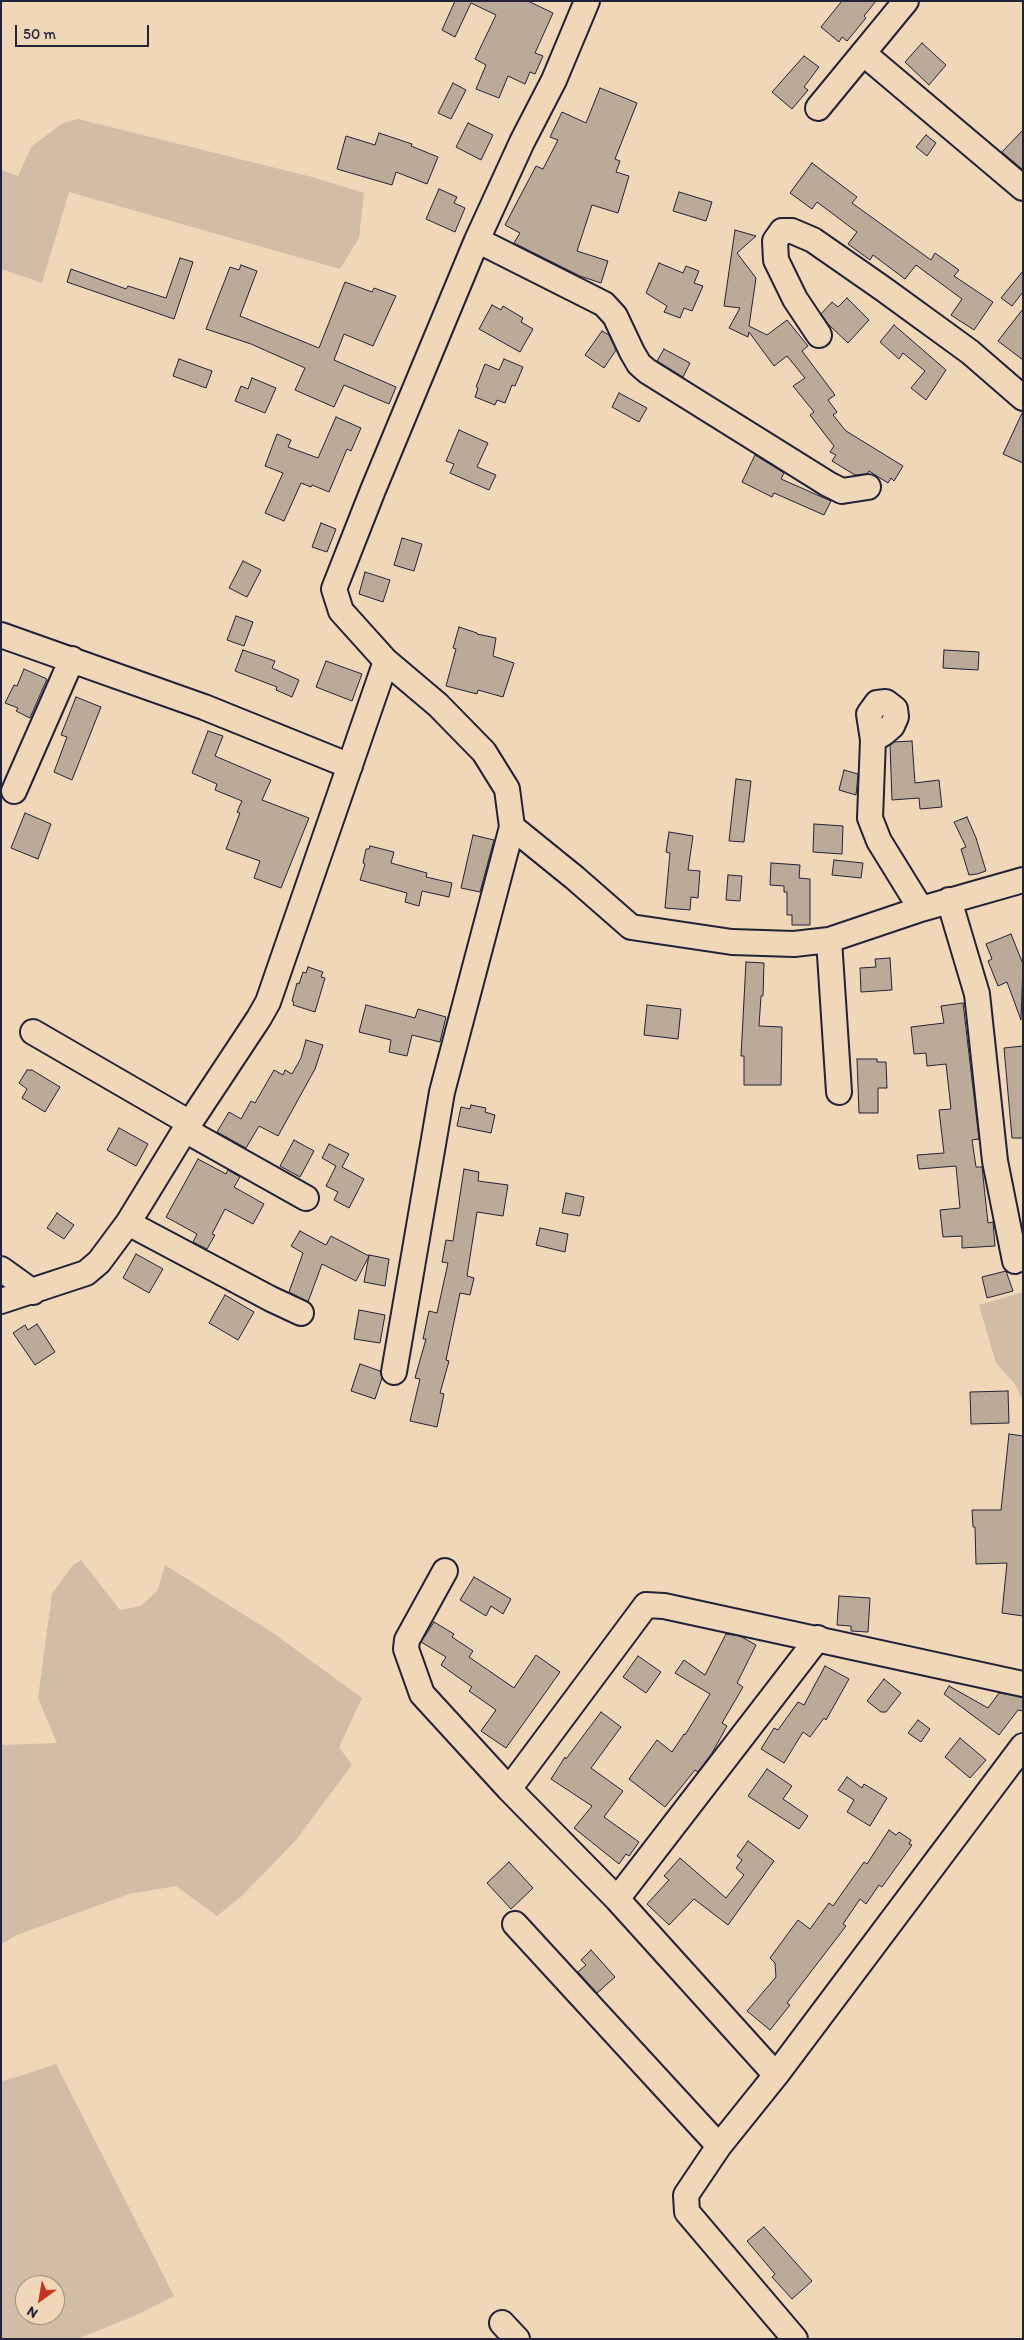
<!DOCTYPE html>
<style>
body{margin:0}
#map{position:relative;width:1024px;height:2340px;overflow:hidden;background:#efd7b7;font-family:Itim,sans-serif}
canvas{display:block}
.frame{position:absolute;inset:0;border:2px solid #22223b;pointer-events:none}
.north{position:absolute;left:15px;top:2275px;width:50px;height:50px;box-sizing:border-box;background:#efd7b7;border:1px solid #9d8f85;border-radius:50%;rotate:212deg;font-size:14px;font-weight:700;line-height:20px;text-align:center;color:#22223b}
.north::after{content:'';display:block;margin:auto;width:18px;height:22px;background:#c8321e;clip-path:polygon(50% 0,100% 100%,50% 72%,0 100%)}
.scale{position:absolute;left:15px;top:25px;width:134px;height:22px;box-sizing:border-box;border:2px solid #22223b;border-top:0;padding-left:6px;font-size:15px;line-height:18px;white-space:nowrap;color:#22223b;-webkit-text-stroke:4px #efd7b7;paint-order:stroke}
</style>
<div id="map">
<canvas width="1024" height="2340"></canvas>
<div class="frame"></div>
<div class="north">N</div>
<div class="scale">50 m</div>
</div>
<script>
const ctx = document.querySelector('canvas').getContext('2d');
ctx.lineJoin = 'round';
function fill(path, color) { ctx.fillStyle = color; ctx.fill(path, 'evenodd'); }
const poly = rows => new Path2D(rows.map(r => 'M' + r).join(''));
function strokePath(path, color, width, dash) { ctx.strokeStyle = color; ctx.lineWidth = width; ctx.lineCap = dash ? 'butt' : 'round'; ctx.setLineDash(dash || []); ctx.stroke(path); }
fill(poly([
 [78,119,312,177,364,193,359,238,340,269,69,192,42,283,1,269,1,170,18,176,32,146,63,123],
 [1023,1292,1023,1401,1015,1384,996,1363,979,1305],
 [81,1560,120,1610,141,1606,158,1590,165,1565,273,1633,362,1698,339,1747,352,1765,296,1840,242,1896,217,1916,176,1886,129,1894,17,1935,1,1944,1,1745,57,1743,38,1698,52,1594,72,1566],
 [56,2064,174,2296,132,2317,77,2339,1,2339,1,2082],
 [25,2285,55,2285,55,2315,25,2315]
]), '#d1bda5');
const building = poly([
 [455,1,528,1,553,13,535,53,543,56,535,74,530,72,525,84,508,76,499,98,476,89,486,65,475,59,496,15,471,3,455,37,442,30,455,1],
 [842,1,876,1,864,16,866,18,847,41,842,37,839,42,821,27,842,1],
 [922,43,946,65,929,85,905,62,922,43],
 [804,56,819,67,804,87,808,90,792,109,772,92,804,56],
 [453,83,466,90,451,119,438,113,453,83],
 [600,88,637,103,615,159,620,161,616,172,629,176,618,213,592,205,577,251,608,261,601,283,580,276,514,243,520,233,505,225,536,166,543,169,558,140,550,137,562,112,586,123,600,88],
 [468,123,493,135,481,160,456,147,468,123],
 [1023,130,1023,170,1002,152,1023,130],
 [379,133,412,144,411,146,438,157,427,184,396,172,392,185,337,169,346,136,375,145,379,133],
 [926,135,936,143,927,156,916,147,926,135],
 [812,163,857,197,852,203,931,260,935,253,959,270,954,276,993,302,974,330,951,315,962,299,916,265,905,279,873,255,870,260,848,244,857,232,817,202,812,209,790,193,812,163],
 [439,189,457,197,454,203,465,208,455,232,426,219,439,189],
 [679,192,712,202,706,221,673,211,679,192],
 [735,230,756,236,737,253,756,278,749,326,767,335,787,320,808,346,802,351,835,395,828,400,837,412,833,415,846,431,903,466,894,481,891,478,888,483,869,471,867,474,855,475,832,461,836,455,830,452,834,446,810,415,814,412,793,386,805,378,787,356,774,366,749,332,748,337,729,328,740,308,724,306,735,230],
 [180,258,193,262,174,319,67,282,71,269,126,289,128,286,166,298,180,258],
 [659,263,683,273,686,266,699,271,694,283,703,286,692,311,684,308,680,318,664,312,667,306,646,293,659,263],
 [241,265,257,271,240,316,319,348,345,282,372,292,374,288,396,296,373,346,344,334,334,360,396,387,389,404,344,385,334,407,295,390,305,368,251,344,206,329,230,267,239,270,241,265],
 [1023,271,1023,292,1012,306,1001,298,1023,271],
 [847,298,869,320,848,343,828,324,821,314,832,302,838,307,847,298],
 [492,305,501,310,503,306,523,318,521,322,533,329,520,352,479,329,492,305],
 [1023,309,1023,360,998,341,1023,309],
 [894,325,946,370,926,400,911,388,925,371,903,353,899,359,880,342,894,325],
 [602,331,609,335,616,350,604,368,585,355,602,331],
 [664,349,690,363,683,377,657,361,664,349],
 [179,359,212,371,206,388,173,376,179,359],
 [504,359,523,367,515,386,512,385,505,403,497,400,495,405,475,397,478,388,476,387,485,364,499,370,504,359],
 [252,378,276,388,265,413,235,401,241,386,248,389,252,378],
 [619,393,647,408,639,422,612,407,619,393],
 [1023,411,1023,463,1003,454,1023,411],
 [336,417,361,428,351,451,347,449,329,492,312,485,311,487,301,483,284,521,265,513,283,473,265,466,277,434,291,440,288,447,318,458,336,417],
 [459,430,488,443,477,467,496,475,489,490,450,473,454,464,446,461,459,430],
 [755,455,784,473,781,479,831,501,824,515,774,493,772,497,742,482,755,455],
 [321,523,336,529,327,552,312,547,321,523],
 [402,538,422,544,414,571,394,565,402,538],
 [243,561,261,570,247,597,229,588,243,561],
 [365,572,390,580,383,602,359,594,365,572],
 [236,616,253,622,244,646,227,640,236,616],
 [459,627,477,633,477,634,496,638,493,656,514,663,503,697,478,690,477,694,446,686,456,649,453,648,459,627],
 [243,650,275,661,272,668,299,680,292,697,276,690,277,687,235,671,243,650],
 [944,650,979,652,978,670,943,668,944,650],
 [326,661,362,674,352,701,316,687,326,661],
 [24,669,47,679,30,718,16,711,18,708,5,703,14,685,17,686,24,669],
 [76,697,101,707,72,780,54,772,67,737,61,735,76,697],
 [208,731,223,736,215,756,271,780,262,800,309,818,281,888,254,878,260,861,226,849,240,813,237,812,242,801,215,790,217,784,192,773,208,731],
 [912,741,915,783,939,780,942,807,920,809,919,798,892,800,890,745,894,742,912,741],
 [844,770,858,774,856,795,839,790,844,770],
 [736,779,751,781,744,842,729,841,736,779],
 [25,813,51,824,38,859,11,848,25,813],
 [967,817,976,838,986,871,977,874,969,875,961,849,966,847,954,822,967,817],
 [814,824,843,826,842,854,813,852,814,824],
 [669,832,693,836,688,870,700,871,698,898,691,897,690,910,665,908,670,853,666,852,669,832],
 [473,835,494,840,480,892,461,888,473,835],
 [370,846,394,852,391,863,427,873,426,877,452,883,449,897,422,891,419,906,405,902,407,893,360,880,365,864,363,863,366,849,369,849,370,846],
 [834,860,863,863,861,878,832,875,834,860],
 [771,863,800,865,799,878,810,879,810,925,792,925,792,915,787,915,787,892,784,892,784,886,770,885,771,863],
 [728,875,742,876,740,901,726,900,728,875],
 [1011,934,1023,964,1021,1020,1007,982,998,986,988,961,992,959,986,944,1011,934],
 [890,958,892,990,861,992,860,968,876,967,875,959,890,958],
 [746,962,764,963,763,996,761,996,759,1026,782,1027,781,1085,744,1085,744,1056,741,1056,746,962],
 [308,967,323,972,321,977,325,978,315,1012,293,1005,294,1002,292,1001,297,983,299,984,303,972,306,973,308,967],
 [963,1003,979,1139,972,1140,976,1167,982,1167,988,1223,993,1222,995,1246,962,1248,962,1236,943,1237,940,1210,960,1208,956,1166,919,1169,917,1155,944,1153,939,1110,951,1109,946,1064,927,1066,926,1053,914,1054,911,1027,944,1023,941,1006,963,1003],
 [366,1005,415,1018,418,1009,446,1017,440,1042,412,1035,407,1056,389,1052,391,1040,359,1032,366,1005],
 [647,1005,681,1009,678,1039,644,1035,647,1005],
 [306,1040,323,1045,315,1069,278,1136,259,1126,246,1148,217,1132,229,1112,241,1119,251,1101,255,1103,274,1070,283,1075,285,1070,292,1074,301,1058,306,1040],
 [1023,1046,1023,1138,1012,1138,1004,1048,1023,1046],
 [857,1059,877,1059,877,1062,886,1062,887,1088,878,1088,878,1113,859,1113,857,1059],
 [27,1070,32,1070,60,1087,45,1112,22,1098,27,1089,19,1083,27,1070],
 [471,1105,486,1108,485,1112,495,1115,491,1133,457,1126,461,1107,470,1109,471,1105],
 [119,1128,148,1144,136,1166,107,1150,119,1128],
 [294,1140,314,1151,300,1177,280,1166,294,1140],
 [329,1144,349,1154,342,1167,364,1179,349,1208,334,1200,338,1192,326,1186,336,1166,322,1158,329,1144],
 [198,1159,226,1174,228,1170,240,1177,234,1187,264,1204,253,1224,225,1209,212,1234,215,1235,207,1249,193,1242,197,1234,166,1217,198,1159],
 [464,1169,479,1172,478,1181,508,1185,503,1216,477,1212,467,1276,474,1278,470,1295,460,1293,446,1360,449,1361,440,1393,444,1394,437,1427,410,1421,420,1379,415,1378,426,1339,423,1339,429,1311,437,1313,448,1263,442,1262,446,1240,453,1241,464,1169],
 [566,1193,584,1197,580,1216,562,1213,566,1193],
 [57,1213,74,1225,64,1239,47,1228,57,1213],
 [540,1228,568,1234,565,1252,536,1245,540,1228],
 [300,1231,326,1245,331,1236,369,1256,356,1281,322,1264,308,1302,289,1292,303,1253,291,1246,300,1231],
 [136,1254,163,1269,149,1293,123,1278,136,1254],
 [369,1255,389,1259,385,1286,364,1282,369,1255],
 [1006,1271,1013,1291,987,1298,982,1277,1006,1271],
 [225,1295,254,1312,238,1340,209,1323,225,1295],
 [359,1310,385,1315,380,1343,354,1339,359,1310],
 [37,1324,55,1352,35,1365,13,1333,25,1325,28,1330,37,1324],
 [360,1364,380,1371,382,1378,375,1399,351,1391,360,1364],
 [1008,1391,1009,1423,971,1424,970,1392,1008,1391],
 [1009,1434,1023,1436,1023,1616,1002,1613,1007,1563,976,1564,975,1527,973,1527,972,1510,1001,1510,1009,1434],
 [474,1577,511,1599,503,1614,491,1606,486,1616,460,1600,474,1577],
 [839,1596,870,1598,868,1632,851,1631,851,1626,837,1625,839,1596],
 [434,1622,454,1634,452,1637,473,1651,469,1657,514,1688,536,1655,560,1672,506,1748,481,1731,496,1710,469,1691,472,1687,441,1665,446,1657,421,1642,434,1622],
 [726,1634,740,1636,756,1645,737,1683,743,1687,722,1723,727,1726,712,1753,698,1772,695,1770,665,1807,629,1779,657,1740,672,1752,684,1734,685,1735,710,1694,675,1673,684,1660,705,1675,726,1634],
 [638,1656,661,1672,646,1693,623,1677,638,1656],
 [825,1666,849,1679,826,1720,824,1718,810,1737,803,1732,784,1763,761,1749,774,1728,778,1730,798,1702,804,1705,825,1666],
 [884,1679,901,1693,886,1712,881,1712,867,1701,884,1679],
 [949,1686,988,1708,999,1693,1023,1697,1023,1711,1018,1710,999,1735,944,1694,949,1686],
 [601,1712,621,1727,591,1768,623,1791,604,1817,639,1842,629,1856,626,1854,619,1864,574,1828,592,1806,551,1779,565,1757,566,1759,601,1712],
 [918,1720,930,1729,921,1742,908,1733,918,1720],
 [960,1738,986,1760,970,1778,945,1757,960,1738],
 [767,1769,792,1786,783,1799,808,1816,799,1829,748,1796,767,1769],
 [847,1777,862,1788,864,1784,887,1798,870,1826,847,1812,854,1800,838,1790,847,1777],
 [889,1830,896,1835,899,1832,911,1840,909,1844,912,1845,882,1887,879,1885,866,1904,860,1899,843,1924,846,1926,787,2003,790,2005,770,2030,747,2011,776,1977,775,1963,770,1958,798,1920,810,1929,829,1903,833,1906,864,1862,867,1864,889,1830],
 [748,1841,774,1861,728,1925,694,1899,669,1925,647,1904,669,1880,664,1876,680,1858,726,1898,744,1875,736,1868,742,1860,737,1856,748,1841],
 [509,1862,533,1888,511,1909,487,1883,509,1862],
 [591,1950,615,1977,597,1993,578,1972,586,1965,581,1960,591,1950],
 [764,2227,812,2281,792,2299,772,2277,775,2274,747,2241,764,2227]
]);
fill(building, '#bcaa98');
strokePath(building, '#22223b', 1);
const minor = poly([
 [587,1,554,80,522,142,477,240,373,490,334,589,341,611,386,661,438,705,484,752,507,789,512,827,575,878,631,927,732,942,794,944,829,940,921,909,1023,880],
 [863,53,1023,188],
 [818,108,906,1],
 [477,240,604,304,615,316,632,352,639,364,647,371,828,484,842,491,868,487],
 [819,335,795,299,776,260,775,241,782,231,792,231,813,240,882,288,970,352,1023,398],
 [1,635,204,707,350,766],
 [886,702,895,709,896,717,892,726,884,733,873,740,869,714,877,703,886,702],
 [873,740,870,818,879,841,921,909],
 [14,791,72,659],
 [949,900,977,994,995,1161,1015,1261],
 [829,940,839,1092],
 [33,1032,190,1123],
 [185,1130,306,1198],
 [128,1223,271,1299,301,1313],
 [1,1269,33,1292],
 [1,1301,86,1273,99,1262,128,1223,185,1130,259,1018,268,1002,386,661],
 [394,1372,442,1092,512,827],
 [445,1571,407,1640,406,1649,422,1694,509,1789,617,1899,776,2075],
 [509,1789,646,1605,664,1606,1023,1684],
 [617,1899,818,1638],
 [515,1924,719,2146],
 [502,2323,517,2339],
 [795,2339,687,2212,686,2195,719,2146,776,2075,1023,1746]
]);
strokePath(minor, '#22223b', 28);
strokePath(minor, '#efd7b7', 24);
</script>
